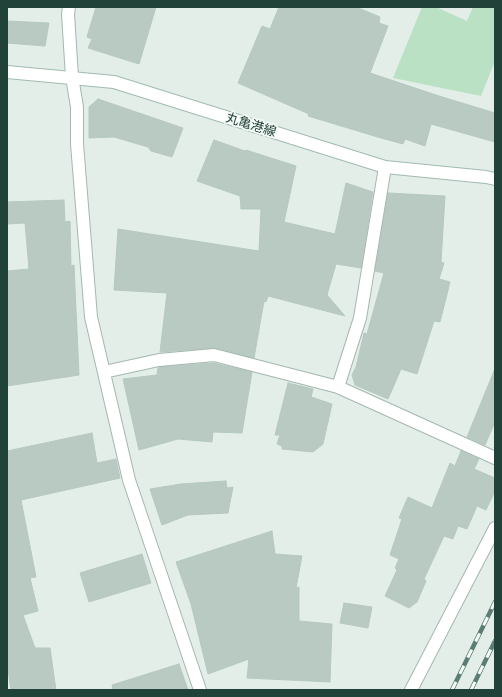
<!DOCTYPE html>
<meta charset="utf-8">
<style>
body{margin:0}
#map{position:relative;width:502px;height:697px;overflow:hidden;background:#e3eee9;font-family:"Public Sans",sans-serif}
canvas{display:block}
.frame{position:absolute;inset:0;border:8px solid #214238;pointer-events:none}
</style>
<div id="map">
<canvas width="502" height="697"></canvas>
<div class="frame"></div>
</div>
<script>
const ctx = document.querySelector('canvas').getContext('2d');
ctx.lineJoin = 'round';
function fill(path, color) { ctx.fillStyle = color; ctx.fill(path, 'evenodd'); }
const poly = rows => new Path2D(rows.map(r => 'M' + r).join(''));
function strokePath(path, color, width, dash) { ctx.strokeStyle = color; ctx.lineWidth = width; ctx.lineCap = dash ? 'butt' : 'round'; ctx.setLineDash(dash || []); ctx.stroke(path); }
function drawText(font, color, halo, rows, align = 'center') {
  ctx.font = font + ' "Public Sans","Noto Sans JP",sans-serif'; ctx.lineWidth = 3.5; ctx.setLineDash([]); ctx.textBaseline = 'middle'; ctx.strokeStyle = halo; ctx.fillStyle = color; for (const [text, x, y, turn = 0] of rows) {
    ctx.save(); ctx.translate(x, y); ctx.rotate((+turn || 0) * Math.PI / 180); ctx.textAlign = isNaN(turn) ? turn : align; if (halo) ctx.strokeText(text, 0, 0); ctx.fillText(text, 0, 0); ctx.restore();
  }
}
fill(poly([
 [422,7,436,7,467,21,473,7,493,7,495,8,495,61,481,96,393,78]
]), '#bae1c4');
const building = poly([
 [96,7,156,7,139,64,88,48,92,39,87,37,96,7],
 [279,7,356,7,380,17,379,23,388,26,370,73,439,96,495,113,495,142,431,124,425,146,405,139,403,144,381,138,308,116,309,114,238,83,262,26,270,29,279,7],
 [7,21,49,23,45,46,7,43,7,21],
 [98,99,183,128,172,157,151,151,148,147,114,137,89,138,89,107,98,99],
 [214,140,245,151,246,150,296,166,284,222,335,234,346,183,373,192,361,268,336,264,327,295,345,316,268,296,266,302,264,301,254,358,214,348,160,352,167,293,114,290,118,229,259,251,261,209,241,209,240,196,197,181,214,140],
 [388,193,445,196,441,262,444,263,439,279,450,282,440,322,434,321,417,374,401,369,388,399,355,385,352,375,356,367,364,333,367,334,384,273,375,271,388,193],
 [64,200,65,222,70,221,71,266,74,265,79,375,7,386,7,271,29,269,25,223,7,224,7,202,64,200],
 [213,363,252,372,242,433,213,432,212,442,178,439,139,450,123,379,157,375,158,368,160,367,213,363],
 [494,371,495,422,485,445,467,437,494,371],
 [288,383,313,389,311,397,332,404,323,444,313,452,282,449,282,446,277,444,280,435,275,435,288,383],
 [92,433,97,463,116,459,120,478,21,500,36,577,30,578,38,611,23,615,35,648,50,648,56,690,11,690,7,663,7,451,92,433],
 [461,451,479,459,474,469,495,478,495,491,486,510,477,506,467,529,458,526,453,539,444,536,424,579,426,581,417,602,409,608,385,596,397,570,395,568,399,559,390,555,402,519,399,518,408,497,432,508,450,463,455,466,461,451],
 [226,481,227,488,233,487,228,513,188,515,162,525,150,489,181,484,226,481],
 [272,531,275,554,302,556,296,588,299,587,299,621,332,624,330,682,247,678,249,659,208,674,191,604,176,562,272,531],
 [142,554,151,583,89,602,80,573,142,554],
 [344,603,372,607,368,628,340,623,344,603],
 [179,664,188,690,113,690,112,685,179,664]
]);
fill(building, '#b8cac2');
strokePath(building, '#b5c9c0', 1);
const street = poly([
 [69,7,68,14,72,77,77,107,77,144,91,317,129,480,200,690],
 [385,167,360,318,338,387,495,458],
 [104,372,159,360,214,355,338,387],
 [411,690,495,528]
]);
const secondary = poly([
 [7,72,114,82,385,167,486,177,495,179]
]);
strokePath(street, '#a5b7b0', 14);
strokePath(secondary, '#a0bbb1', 14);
strokePath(street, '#fff', 12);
strokePath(secondary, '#fff', 12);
const rail = poly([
 [452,690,495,602],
 [471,690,495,641]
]);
strokePath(rail, '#5b7d74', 4.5);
strokePath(rail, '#f4faf7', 3, [9]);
drawText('13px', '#214238', '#f4faf7', [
 ["丸亀港線",251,125,17]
]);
</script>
